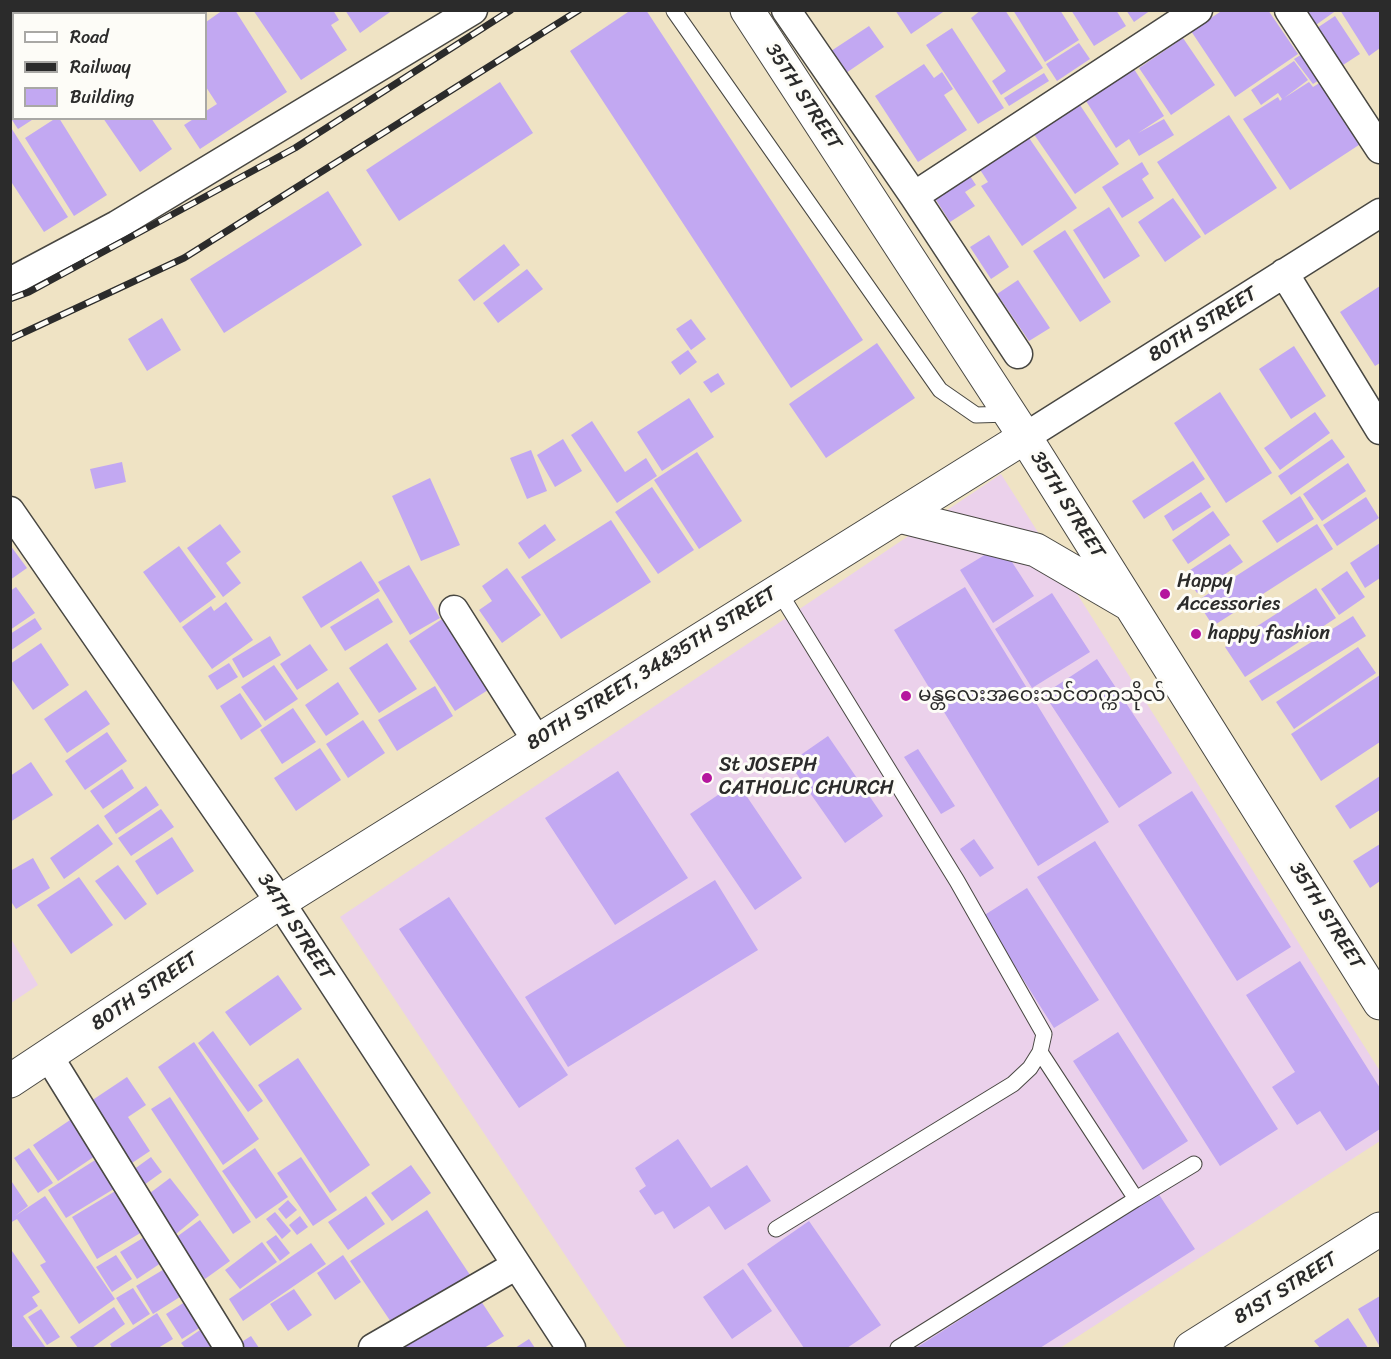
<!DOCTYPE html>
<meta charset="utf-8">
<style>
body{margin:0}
#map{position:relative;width:1391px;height:1359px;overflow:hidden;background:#efe3c4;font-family:Sriracha,sans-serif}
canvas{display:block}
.frame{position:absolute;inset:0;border:12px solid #2b2b2b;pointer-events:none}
.legend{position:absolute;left:12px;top:12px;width:195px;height:108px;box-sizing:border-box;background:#fdfcf7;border:2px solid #a9a8a5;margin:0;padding:8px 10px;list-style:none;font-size:18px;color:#2b2b2b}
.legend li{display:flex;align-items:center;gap:12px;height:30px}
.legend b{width:30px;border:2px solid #a9a8a5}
</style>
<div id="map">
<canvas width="1391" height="1359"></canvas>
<div class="frame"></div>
<ul class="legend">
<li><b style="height:8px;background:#fff"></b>Road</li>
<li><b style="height:8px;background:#2b2b2b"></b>Railway</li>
<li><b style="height:16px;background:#c2a8f2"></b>Building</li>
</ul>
</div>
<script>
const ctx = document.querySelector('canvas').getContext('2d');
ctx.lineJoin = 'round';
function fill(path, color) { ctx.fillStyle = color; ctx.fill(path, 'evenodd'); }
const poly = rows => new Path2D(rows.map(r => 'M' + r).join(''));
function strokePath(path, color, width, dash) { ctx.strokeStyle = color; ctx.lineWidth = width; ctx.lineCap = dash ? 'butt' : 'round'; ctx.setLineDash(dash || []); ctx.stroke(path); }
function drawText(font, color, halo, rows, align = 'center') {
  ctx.font = font + ' Sriracha,"Noto Sans Myanmar",sans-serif'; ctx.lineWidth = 6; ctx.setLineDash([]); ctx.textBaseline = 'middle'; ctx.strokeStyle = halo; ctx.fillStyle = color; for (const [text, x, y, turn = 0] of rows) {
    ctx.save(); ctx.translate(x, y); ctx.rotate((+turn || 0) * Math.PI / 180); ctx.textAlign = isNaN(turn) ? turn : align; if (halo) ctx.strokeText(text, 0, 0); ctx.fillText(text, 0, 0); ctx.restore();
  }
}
fill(poly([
 [1001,474,1380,1071,1380,1141,1060,1348,627,1348,340,917],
 [11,939,38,985,11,1003,10,1003]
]), '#ebd1eb');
fill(poly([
 [75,10,116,10,118,14,77,14],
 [135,10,194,10,196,14,137,14],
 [223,10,235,10,287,92,200,149,184,125,195,118,206,118,206,111,217,104,206,87,206,22],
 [253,10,333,10,339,20,331,25,347,50,301,80],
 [345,10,393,10,360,33],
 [631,10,646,10,863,340,791,388,570,51],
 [895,10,946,10,911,34],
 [981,10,1005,10,1043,68,1001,95,992,81,1006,71,971,18],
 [1013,10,1060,10,1079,40,1045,62],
 [1071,10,1116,10,1126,26,1094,46],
 [1126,10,1151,10,1134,22],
 [1223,10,1268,10,1298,54,1235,97,1191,31],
 [1302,10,1337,10,1313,27],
 [1340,10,1380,10,1380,48,1369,56],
 [1335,16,1360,54,1343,65,1317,28],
 [869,26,884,47,846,73,831,51],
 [952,28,1004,108,978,124,926,45],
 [1183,38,1215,85,1171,115,1139,68],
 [1079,43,1090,59,1057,81,1046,64],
 [1304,53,1322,78,1313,84,1294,59],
 [1294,61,1308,80,1284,98,1309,82,1313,87,1321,82,1362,143,1290,190,1243,119,1278,97,1280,101,1282,99,1278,93,1261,105,1251,90],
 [924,64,934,78,942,72,953,89,944,95,967,130,918,162,875,96],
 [1134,69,1164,116,1138,133,1164,119,1174,135,1139,156,1129,139,1116,148,1086,101],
 [14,71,14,118,35,118,18,129,10,117,10,73],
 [1044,73,1049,81,1009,106,1004,98],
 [500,82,533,133,399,221,366,170],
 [1076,99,1119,164,1075,194,1031,130],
 [1229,115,1277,188,1205,235,1157,162],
 [56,118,59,118,107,195,74,216,25,138],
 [103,118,151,118,172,149,140,172],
 [10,126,68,217,44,232,10,180],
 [1025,132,1077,208,1022,246,981,186,988,182,977,165],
 [1142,162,1149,174,1142,179,1154,198,1122,218,1102,187],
 [964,167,976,185,965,192,975,206,950,222,929,189],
 [328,191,362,245,224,333,190,279],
 [1173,198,1201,237,1165,262,1138,222],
 [1109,207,1140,256,1104,279,1073,230],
 [1065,230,1111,302,1080,322,1033,251],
 [989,235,1009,267,991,279,970,247],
 [504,244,520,265,474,301,458,280],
 [527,269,543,289,498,323,483,303],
 [1018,280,1050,328,1029,341,997,294],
 [1380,286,1380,363,1375,366,1340,312],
 [162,318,181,350,147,371,128,339],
 [691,319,706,339,691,350,676,329],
 [877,343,915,398,826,458,789,404],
 [1294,346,1326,396,1291,419,1259,369],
 [688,350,697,362,680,375,671,362],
 [718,373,725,384,711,393,703,382],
 [1220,392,1272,473,1226,503,1174,423],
 [689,398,714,437,662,471,637,432],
 [1315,412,1330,433,1280,470,1264,448],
 [592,421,625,472,646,458,657,476,617,503,571,435],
 [563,439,582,471,555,487,537,455],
 [1332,439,1345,457,1291,495,1278,476],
 [531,450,547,491,527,499,510,458],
 [697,452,742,521,699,549,654,480],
 [1193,461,1205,479,1144,519,1132,501],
 [122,462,126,482,95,489,90,469],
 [1348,463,1366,491,1322,521,1303,494],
 [430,478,460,545,421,561,392,496],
 [652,487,694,550,658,574,615,512],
 [1201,492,1211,507,1173,531,1164,516],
 [1300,496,1314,519,1277,543,1262,521],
 [1366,497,1379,518,1337,546,1323,525],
 [1213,511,1230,535,1188,564,1172,540],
 [611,520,651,582,561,639,521,577],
 [220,524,241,552,226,563,241,583,223,597,187,548],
 [545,524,556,540,529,559,518,543],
 [1317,524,1333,549,1213,626,1197,601],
 [1380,543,1380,578,1365,588,1350,563],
 [1230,544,1243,562,1197,593,1184,574],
 [10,545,27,568,10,580],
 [1001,545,1034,596,993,623,960,570],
 [179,546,216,597,180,623,143,572],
 [361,561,380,591,321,628,302,597],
 [409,565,440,618,410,635,378,582],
 [507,568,541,615,502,643,479,610,492,601,482,586],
 [1347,571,1365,597,1339,615,1321,589],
 [16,587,35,613,10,630,10,591],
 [965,587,1109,822,1038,866,894,630],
 [1316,588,1336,618,1245,677,1225,647],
 [1052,593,1090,652,1032,688,995,629],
 [378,598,393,622,345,651,330,627],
 [226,602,253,640,212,669,182,627,211,606,214,611],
 [1353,616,1366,636,1262,701,1249,681],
 [35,618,42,629,10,651,10,634],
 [442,619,488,690,455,711,409,641],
 [270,636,281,655,243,678,232,659],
 [41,643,69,685,33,710,10,677,10,664],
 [387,643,417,689,379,713,349,668],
 [310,644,328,670,297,690,280,664],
 [1358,647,1376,673,1294,729,1276,702],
 [1097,659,1172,773,1119,808,1044,694],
 [229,663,238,677,217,690,208,676],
 [274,665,298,699,265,721,241,687],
 [1380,675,1380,742,1321,781,1291,734],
 [338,682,359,714,326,736,305,705],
 [435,686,453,716,397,751,378,720],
 [86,690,110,724,67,753,44,719],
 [240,693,262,726,241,740,220,706],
 [293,708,316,742,282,764,260,730],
 [363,720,385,753,348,778,326,744],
 [107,732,127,761,85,790,65,761],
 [828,736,883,816,845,843,789,763],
 [320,748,341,780,296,811,274,778],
 [918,749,955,806,941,814,904,757],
 [31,762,53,795,10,822,10,776],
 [122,769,134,788,103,809,90,791],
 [618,771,688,878,615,925,545,818],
 [1380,776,1380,810,1350,829,1335,806],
 [737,782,802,878,755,910,690,814],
 [146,786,159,805,116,834,104,816],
 [1192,791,1291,947,1237,981,1138,825],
 [161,809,174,827,131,856,118,838],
 [98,824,113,844,64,879,50,858],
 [172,837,194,871,157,895,135,861],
 [974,839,994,868,980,877,960,849],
 [1095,841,1278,1129,1220,1166,1037,877],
 [1380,844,1380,881,1370,888,1353,861],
 [33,858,50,888,16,909,10,900,10,871],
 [118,865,147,904,125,920,95,881],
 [79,877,113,925,71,954,37,905],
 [715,880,758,950,568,1067,525,997],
 [1027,888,1099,1000,1054,1028,983,916],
 [449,897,568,1075,519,1108,399,929],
 [1300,961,1380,1088,1380,1129,1346,1151,1320,1111,1297,1125,1272,1087,1295,1072,1246,995],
 [278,975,302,1009,250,1046,225,1012],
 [213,1031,263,1101,248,1112,198,1043],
 [1118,1032,1188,1141,1143,1170,1073,1061],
 [194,1042,259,1139,223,1165,158,1067],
 [298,1058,370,1165,330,1193,258,1085],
 [127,1077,146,1105,128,1117,150,1151,129,1165,88,1103],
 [170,1097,251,1222,233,1234,151,1109],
 [76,1116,101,1152,58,1181,33,1145],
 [678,1139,711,1188,747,1165,771,1201,725,1230,709,1206,674,1229,663,1211,655,1215,639,1191,646,1186,635,1168],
 [29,1148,53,1183,38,1193,14,1158],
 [255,1148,288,1197,256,1219,222,1171],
 [103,1155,122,1184,66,1218,48,1190],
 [151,1157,162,1172,144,1185,133,1170],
 [301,1157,337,1210,313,1226,277,1173],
 [411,1165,431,1193,392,1221,371,1193],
 [170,1178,199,1215,176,1234,146,1196],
 [10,1179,28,1206,15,1216,45,1196,115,1299,79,1324,40,1265,46,1262,17,1219,10,1223],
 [117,1190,142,1232,97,1259,72,1217],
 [1158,1193,1195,1249,1040,1348,916,1348],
 [366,1196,385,1224,348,1250,328,1222],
 [288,1200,297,1210,286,1219,278,1209],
 [427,1210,470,1275,393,1325,350,1261],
 [275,1212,291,1231,282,1239,266,1219],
 [300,1216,308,1227,297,1235,289,1225],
 [200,1220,230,1261,205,1279,175,1238],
 [809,1221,881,1325,847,1348,804,1348,747,1264],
 [151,1233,167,1259,137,1279,120,1252],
 [276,1235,290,1253,280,1261,266,1242],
 [262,1242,277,1262,240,1289,225,1270],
 [311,1243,326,1264,243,1321,229,1299],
 [10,1248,40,1292,32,1297,38,1306,23,1316,46,1348,14,1348,10,1344],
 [116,1255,132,1279,112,1292,96,1267],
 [343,1255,361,1282,335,1300,317,1273],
 [166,1268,183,1295,153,1314,136,1286],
 [743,1269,772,1311,732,1339,703,1297],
 [133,1288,150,1314,133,1325,116,1298],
 [294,1289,312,1315,288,1331,270,1304],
 [1380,1296,1380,1347,1358,1309],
 [479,1298,504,1336,484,1348,406,1348,405,1346],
 [188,1300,204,1325,182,1339,166,1314],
 [114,1307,125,1324,92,1348,78,1348,70,1337],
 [41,1309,60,1337,47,1345,28,1317],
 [157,1313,173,1339,158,1348,112,1348,110,1344],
 [1348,1318,1368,1348,1320,1348,1314,1341],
 [203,1328,215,1348,185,1348,181,1343],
 [251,1336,259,1348,243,1348,240,1343],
 [529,1339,535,1348,515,1348]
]), '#c2a8f2');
const lane = poly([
 [674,11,940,390,976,415,1010,414],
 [1136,1199,1194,1164],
 [776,1229,1013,1084,1030,1068,1040,1052,1044,1034,957,881,778,590],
 [898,1348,1136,1199,1040,1052]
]);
const street = poly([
 [786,10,914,196,1018,354],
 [1289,10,1380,149],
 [914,196,1198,10],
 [1284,273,1380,430],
 [10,282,117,225,473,10],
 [1025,437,1380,213],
 [10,511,280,902,571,1348],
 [454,610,537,741],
 [49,1057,229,1348],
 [373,1348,515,1266]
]);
const secondary = poly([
 [10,1081,280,902,1025,437],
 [1191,1348,1380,1229]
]);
const primary = poly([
 [747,10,1025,437,1380,1003],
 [899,516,1036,550,1127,603]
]);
strokePath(lane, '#484742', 17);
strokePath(street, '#484742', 31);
strokePath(secondary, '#484742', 35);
strokePath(primary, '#484742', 35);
strokePath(lane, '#fff', 15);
strokePath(street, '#fff', 28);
strokePath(secondary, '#fff', 33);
strokePath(primary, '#fff', 33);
const rail = poly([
 [10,299,29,292,295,148,511,10],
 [10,339,184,258,579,10]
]);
strokePath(rail, '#2b2b2b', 7);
strokePath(rail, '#fdfcf7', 4.5, [14]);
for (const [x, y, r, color] of [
 [1165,594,6,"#b5179e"],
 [1196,634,6,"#b5179e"],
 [906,696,6,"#b5179e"],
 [707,778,6,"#b5179e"]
]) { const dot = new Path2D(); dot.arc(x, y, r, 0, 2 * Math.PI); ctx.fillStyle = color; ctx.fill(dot); strokePath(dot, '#fdfcf7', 2); }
drawText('20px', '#2b2b2b', '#fdfcf7', [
 ["35TH STREET",803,97,57],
 ["80TH STREET",1203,325,-32],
 ["35TH STREET",1067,505,58],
 ["80TH STREET, 34&35TH STREET",652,669,-32],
 ["35TH STREET",1326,916,58],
 ["34TH STREET",295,927,57],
 ["80TH STREET",145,992,-34],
 ["81ST STREET",1286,1289,-32]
]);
drawText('20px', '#2b2b2b', '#fdfcf7', [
 ["Happy",1177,582],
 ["Accessories",1177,605],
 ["happy fashion",1208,634],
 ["မန္တလေးအဝေးသင်တက္ကသိုလ်",918,696],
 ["St JOSEPH",719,766],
 ["CATHOLIC CHURCH",719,789]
], 'left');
</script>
